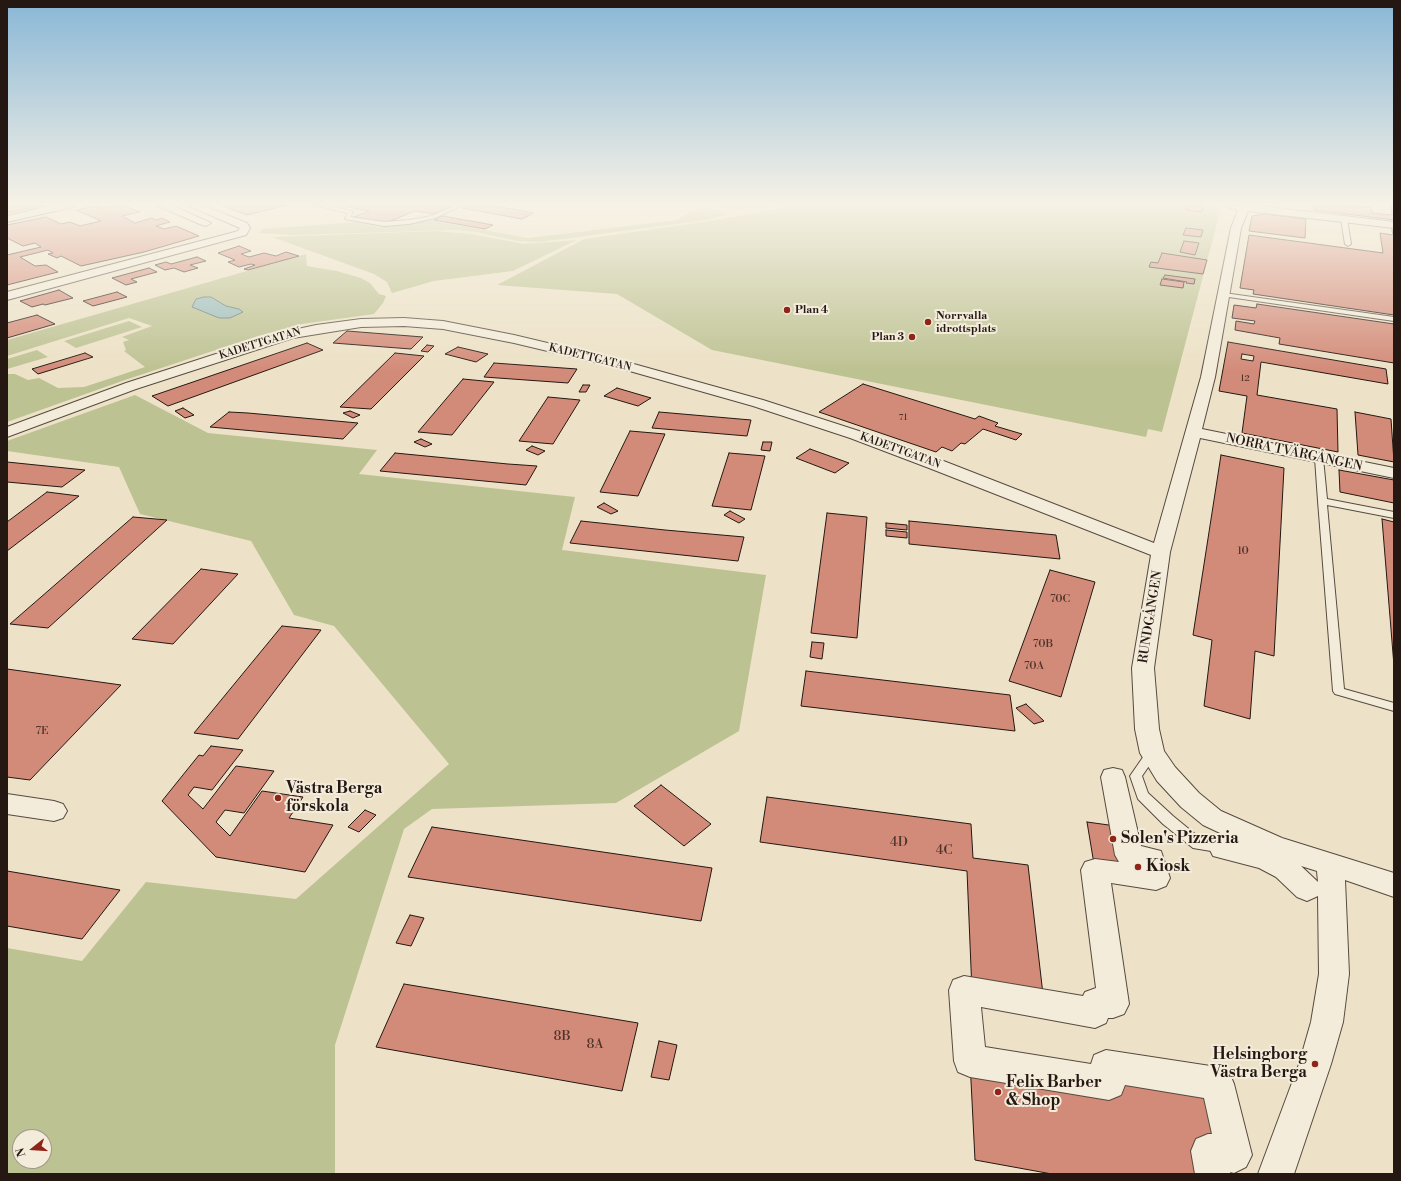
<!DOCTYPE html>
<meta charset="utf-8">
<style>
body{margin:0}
#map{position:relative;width:1401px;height:1181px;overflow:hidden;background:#ede2c7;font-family:"Libre Bodoni",serif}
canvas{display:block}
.frame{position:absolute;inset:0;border:8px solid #251712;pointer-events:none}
.north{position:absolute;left:12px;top:1129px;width:40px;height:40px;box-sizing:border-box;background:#f3ecdb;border:1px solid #a1978b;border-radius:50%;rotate:253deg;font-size:11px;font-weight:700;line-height:16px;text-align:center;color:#251712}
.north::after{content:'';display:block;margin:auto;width:14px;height:18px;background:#8f2418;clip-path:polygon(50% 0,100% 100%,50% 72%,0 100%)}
</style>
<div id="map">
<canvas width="1401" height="1181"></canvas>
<div class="frame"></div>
<div class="north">N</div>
</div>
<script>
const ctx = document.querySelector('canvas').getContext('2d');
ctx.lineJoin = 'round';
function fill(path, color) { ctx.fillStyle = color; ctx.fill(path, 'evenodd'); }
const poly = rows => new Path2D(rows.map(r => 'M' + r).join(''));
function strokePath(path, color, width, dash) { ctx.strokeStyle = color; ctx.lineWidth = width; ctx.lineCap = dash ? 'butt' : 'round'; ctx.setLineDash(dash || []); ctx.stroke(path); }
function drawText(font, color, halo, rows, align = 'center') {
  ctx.font = font + ' "Libre Bodoni",serif'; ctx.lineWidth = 4; ctx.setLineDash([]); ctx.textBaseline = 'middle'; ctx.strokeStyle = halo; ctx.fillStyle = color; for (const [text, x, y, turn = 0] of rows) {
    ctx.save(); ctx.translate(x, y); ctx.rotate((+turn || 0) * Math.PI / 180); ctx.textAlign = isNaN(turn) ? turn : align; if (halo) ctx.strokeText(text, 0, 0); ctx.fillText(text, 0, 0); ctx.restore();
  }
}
fill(poly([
 [704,205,782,205,739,210],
 [796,205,1203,205,1221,208,1162,432,1148,429,1146,437,712,350,617,294,497,285,584,239,710,221],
 [697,207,724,211,728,214,707,220,540,242,517,241,476,232,454,230,294,235,259,233,262,229,356,222,379,227,429,220,528,238,677,220],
 [436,231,472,234,524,244,577,240,513,271,434,281,392,293,387,282,374,274,272,237],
 [306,254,307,266,337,271,361,278,370,283,379,294,386,296,383,303,374,314,302,324,258,336,125,380,7,422,7,374,15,374,28,380,39,378,58,388,84,387,145,367,124,351,126,350,123,342,129,340,122,337,152,326,129,318,7,356,7,340],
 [129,321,142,327,76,348,64,341],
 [37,350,48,357,7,369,7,359],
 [135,395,208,433,377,450,359,474,575,497,562,550,766,575,739,731,616,803,432,809,404,829,335,1045,335,1174,7,1174,7,948,82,961,146,882,296,899,449,764,334,626,294,615,251,541,140,514,119,467,7,451,7,441],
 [20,1137,44,1137,44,1161,20,1161]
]), '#bdc292');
const water = poly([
 [204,297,211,297,226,306,239,309,243,312,230,318,219,318,192,307,196,299,204,297]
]);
fill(water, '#9abcbc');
strokePath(water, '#6b7a78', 1);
const building = poly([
 [7,205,43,205,7,213,7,205],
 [114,205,123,205,140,212,122,216,135,223,152,218,156,220,162,218,170,222,156,226,164,229,176,226,199,236,144,252,81,266,61,256,57,258,48,254,53,253,48,250,20,257,35,266,46,265,58,272,7,285,7,255,41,247,35,243,23,246,7,238,7,225,46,217,61,224,70,222,80,226,101,221,76,210,95,206,103,208,114,205],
 [220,205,287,205,247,215,220,205],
 [338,205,455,205,434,214,415,211,388,222,381,222,354,217,369,211,338,205],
 [469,205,490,205,534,213,522,219,462,208,469,205],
 [1187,205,1201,205,1204,206,1202,212,1186,210,1187,205],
 [1314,205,1371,207,1372,213,1392,215,1391,205,1394,205,1394,220,1314,210,1314,205],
 [1265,214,1306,219,1305,238,1249,231,1252,216,1265,214],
 [443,216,493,225,485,229,434,220,443,216],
 [1186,228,1203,230,1201,237,1183,235,1186,228],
 [1392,230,1394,230,1394,315,1253,294,1254,290,1240,288,1249,235,1383,253,1380,233,1393,235,1392,230],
 [1184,241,1199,243,1195,255,1180,252,1184,241],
 [239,246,251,251,241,254,249,257,264,253,276,256,286,252,299,256,248,270,244,269,255,265,251,264,239,267,228,262,235,260,218,253,239,246],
 [1162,253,1207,260,1203,274,1149,267,1151,262,1158,263,1162,253],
 [197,257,206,261,190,265,198,268,184,272,174,268,165,270,155,265,166,262,171,264,197,257],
 [149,268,157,272,131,279,137,282,126,285,112,278,149,268],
 [1165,275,1195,279,1194,284,1186,283,1187,282,1163,278,1165,275],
 [1162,279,1184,282,1183,288,1160,285,1162,279],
 [59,290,73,298,45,305,43,304,32,307,20,301,59,290],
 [117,292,127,297,93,306,83,301,117,292],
 [1257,304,1394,324,1394,363,1279,344,1280,338,1235,330,1236,321,1254,324,1255,321,1232,318,1234,305,1256,308,1257,304],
 [37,315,55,324,7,338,7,323,37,315],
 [347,331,423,337,411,349,333,343,347,331],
 [1228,342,1386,369,1388,384,1261,362,1257,395,1337,409,1338,452,1242,433,1247,396,1219,391,1228,342],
 [1242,354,1254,356,1253,361,1241,359,1242,354],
 [307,343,323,350,168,406,152,396,307,343],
 [427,345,434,346,428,352,421,351,427,345],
 [458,347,488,354,476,362,445,354,458,347],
 [85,353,93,357,38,374,32,369,85,353],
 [395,353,424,356,371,409,340,407,395,353],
 [494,363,577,369,568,383,484,377,494,363],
 [463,379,494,382,452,435,418,432,463,379],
 [863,384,975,419,979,416,998,423,995,426,1022,434,1016,440,983,429,965,444,961,443,952,451,942,447,936,452,819,412,863,384],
 [583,385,590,385,586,392,579,392,583,385],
 [617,388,651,398,638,406,604,396,617,388],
 [548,397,580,400,553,444,519,441,548,397],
 [183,408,194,415,185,418,175,411,183,408],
 [350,411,360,415,353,418,343,413,350,411],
 [229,412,248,413,358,423,343,439,210,427,229,412],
 [659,412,751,420,747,436,652,428,659,412],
 [1355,412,1391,419,1394,462,1358,455,1355,412],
 [630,431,665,434,638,496,600,492,630,431],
 [421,439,432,444,425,447,414,442,421,439],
 [763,442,772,442,770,451,761,450,763,442],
 [532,446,545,451,538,455,526,450,532,446],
 [810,449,849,463,835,473,796,458,810,449],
 [395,453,508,464,537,466,526,485,380,471,395,453],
 [729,453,765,456,751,510,712,506,729,453],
 [1221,455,1284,468,1274,656,1255,651,1250,719,1204,706,1212,640,1193,635,1221,455],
 [7,462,85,470,62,487,7,482,7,462],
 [1339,470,1394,480,1394,503,1340,492,1339,470],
 [47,492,79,496,7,551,7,522,47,492],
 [604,503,618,511,611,514,597,507,604,503],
 [730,511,745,519,739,523,724,515,730,511],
 [827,513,867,517,857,638,811,633,827,513],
 [133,517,167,520,48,628,10,624,133,517],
 [1382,519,1394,522,1394,666,1382,519],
 [581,521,665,530,744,537,738,561,570,543,581,521],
 [909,521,1056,535,1060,559,909,544,909,521],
 [886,523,907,525,907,530,886,528,886,523],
 [886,530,907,532,907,538,886,536,886,530],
 [201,569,238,574,173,644,132,639,201,569],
 [1050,570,1095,582,1061,697,1009,681,1050,570],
 [282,626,321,630,238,739,194,733,282,626],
 [812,642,824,643,822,659,810,657,812,642],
 [7,669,121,685,30,780,7,777,7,669],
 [806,671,1010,695,1015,731,801,706,806,671],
 [1026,704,1044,721,1034,724,1016,708,1026,704],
 [211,746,243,750,212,790,194,787,188,795,203,809,236,766,274,771,244,813,225,810,216,822,230,836,262,791,303,797,289,818,333,825,305,872,216,857,162,801,199,755,203,756,211,746],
 [661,785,711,824,684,846,634,806,661,785],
 [767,797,971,824,973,858,1028,865,1044,1003,972,992,967,871,760,842,767,797],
 [365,810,376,815,359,832,348,827,365,810],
 [1087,822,1123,827,1156,878,1095,870,1087,822],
 [432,827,712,868,701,921,408,877,432,827],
 [7,871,84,884,120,890,82,939,7,926,7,871],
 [410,915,424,918,411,946,396,943,410,915],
 [404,984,638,1023,622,1091,376,1047,404,984],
 [659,1041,677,1045,669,1080,651,1077,659,1041],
 [970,1061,1217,1084,1213,1174,1052,1174,975,1160,970,1061]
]);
fill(building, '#d38b79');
strokePath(building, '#251712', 1);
const lane = poly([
 [313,205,325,205,351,211,353,212,350,217,384,222,409,220,432,216,456,205,463,205,435,218,409,224,384,226,345,219,348,213,313,205],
 [1344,217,1347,219,1351,244,1348,246,1345,244,1341,219,1344,217],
 [1224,293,1394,317,1394,321,1222,296,1221,295,1224,293],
 [1316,456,1319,456,1323,458,1327,499,1394,512,1394,518,1327,505,1344,689,1394,703,1394,711,1335,694,1333,691,1318,501,1315,458,1316,456],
 [1152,749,1156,750,1158,753,1142,776,1148,793,1173,816,1201,839,1228,844,1230,848,1228,852,1223,853,1193,848,1163,824,1138,799,1130,776,1148,750,1152,749]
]);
const street = poly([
 [156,205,171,205,211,223,206,226,202,225,156,205],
 [187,205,202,205,247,223,250,228,246,235,7,300,7,292,231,233,238,231,240,228,187,205],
 [1253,205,1394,222,1394,228,1248,211,1241,228,1215,377,1202,429,1394,468,1394,478,1200,438,1170,552,1154,668,1159,729,1164,751,1175,767,1199,793,1221,811,1282,838,1394,873,1394,897,1345,880,1349,974,1343,1022,1331,1064,1294,1174,1258,1174,1299,1064,1311,1022,1319,974,1318,896,1307,901,1297,897,1276,877,1259,868,1213,856,1209,848,1213,840,1222,837,1235,840,1203,825,1181,807,1157,781,1140,753,1135,729,1132,668,1151,555,929,468,850,438,753,406,619,368,514,343,443,329,404,326,361,327,293,338,136,389,7,437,7,427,126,383,284,332,316,325,361,319,404,318,443,321,514,335,623,361,763,400,862,432,941,460,1154,543,1201,377,1231,228,1238,210,1229,208,1227,206,1253,205],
 [1301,866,1317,871,1318,882,1317,881,1301,866],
 [1113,768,1122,770,1125,777,1141,846,1161,851,1170,878,1166,886,1156,890,1111,883,1129,1004,1124,1014,1113,1018,1108,1018,1106,1023,1095,1028,981,1007,985,1047,1091,1064,1094,1055,1106,1050,1217,1067,1229,1072,1234,1084,1252,1155,1246,1167,1234,1173,1230,1172,1231,1174,1195,1174,1191,1151,1196,1139,1208,1134,1212,1134,1204,1098,1125,1085,1121,1095,1109,1100,970,1077,958,1072,954,1061,949,990,953,980,964,976,1083,996,1085,992,1096,988,1081,870,1085,862,1095,859,1119,862,1115,855,1101,777,1104,770,1113,768],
 [7,794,54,801,63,804,67,811,63,818,54,821,7,814,7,794]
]);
const secondary = poly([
 [52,205,74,205,73,207,7,222,7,216,52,205]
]);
strokePath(lane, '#574a3f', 2);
strokePath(street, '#574a3f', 2);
strokePath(secondary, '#251712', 2);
fill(lane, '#f3ecdb');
fill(street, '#f3ecdb');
fill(secondary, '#f3ecdb');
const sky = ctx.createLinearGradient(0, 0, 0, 371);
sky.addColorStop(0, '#89b7d6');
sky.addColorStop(0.55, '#f7f2e6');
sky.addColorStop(1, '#f7f2e600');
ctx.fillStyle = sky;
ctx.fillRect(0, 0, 1401, 371);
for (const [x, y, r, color] of [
 [787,310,4,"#8f2418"],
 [928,322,4,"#8f2418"],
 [912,337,4,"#8f2418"],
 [278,798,4,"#8f2418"],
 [1113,839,4,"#8f2418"],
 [1138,867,4,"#8f2418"],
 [1315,1064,4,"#8f2418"],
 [998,1092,4,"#8f2418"]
]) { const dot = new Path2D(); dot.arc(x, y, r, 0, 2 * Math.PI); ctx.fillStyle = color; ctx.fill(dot); strokePath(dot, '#f3ecdb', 1.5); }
drawText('9px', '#50342c', null, [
 ["12",1245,379],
 ["71",903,418]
]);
drawText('bold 11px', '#251712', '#f3ecdb', [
 ["Plan 4",795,310],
 ["Norrvalla",936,316],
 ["idrottsplats",936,329],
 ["Plan 3",904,337,"right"]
], 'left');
drawText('11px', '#251712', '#f3ecdb', [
 ["KADETTGATAN",260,344,-17],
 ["KADETTGATAN",590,358,14],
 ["KADETTGATAN",900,451,20]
]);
drawText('11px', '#50342c', null, [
 ["10",1243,551],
 ["70C",1060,599],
 ["70B",1043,644],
 ["70A",1034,666],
 ["7E",42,731]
]);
drawText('13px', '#251712', '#f3ecdb', [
 ["NORRA TVÄRGÅNGEN",1294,453,12],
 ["RUNDGÅNGEN",1151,617,-81]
]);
drawText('13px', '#50342c', null, [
 ["4D",899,843],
 ["4C",944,851],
 ["8B",562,1037],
 ["8A",595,1045]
]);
drawText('bold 16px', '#251712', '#f3ecdb', [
 ["Västra Berga",286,789],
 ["förskola",286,807],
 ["Solen's Pizzeria",1121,839],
 ["Kiosk",1146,867],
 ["Helsingborg",1307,1055,"right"],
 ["Västra Berga",1307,1073,"right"],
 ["Felix Barber",1006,1083],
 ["& Shop",1006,1101]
], 'left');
</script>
